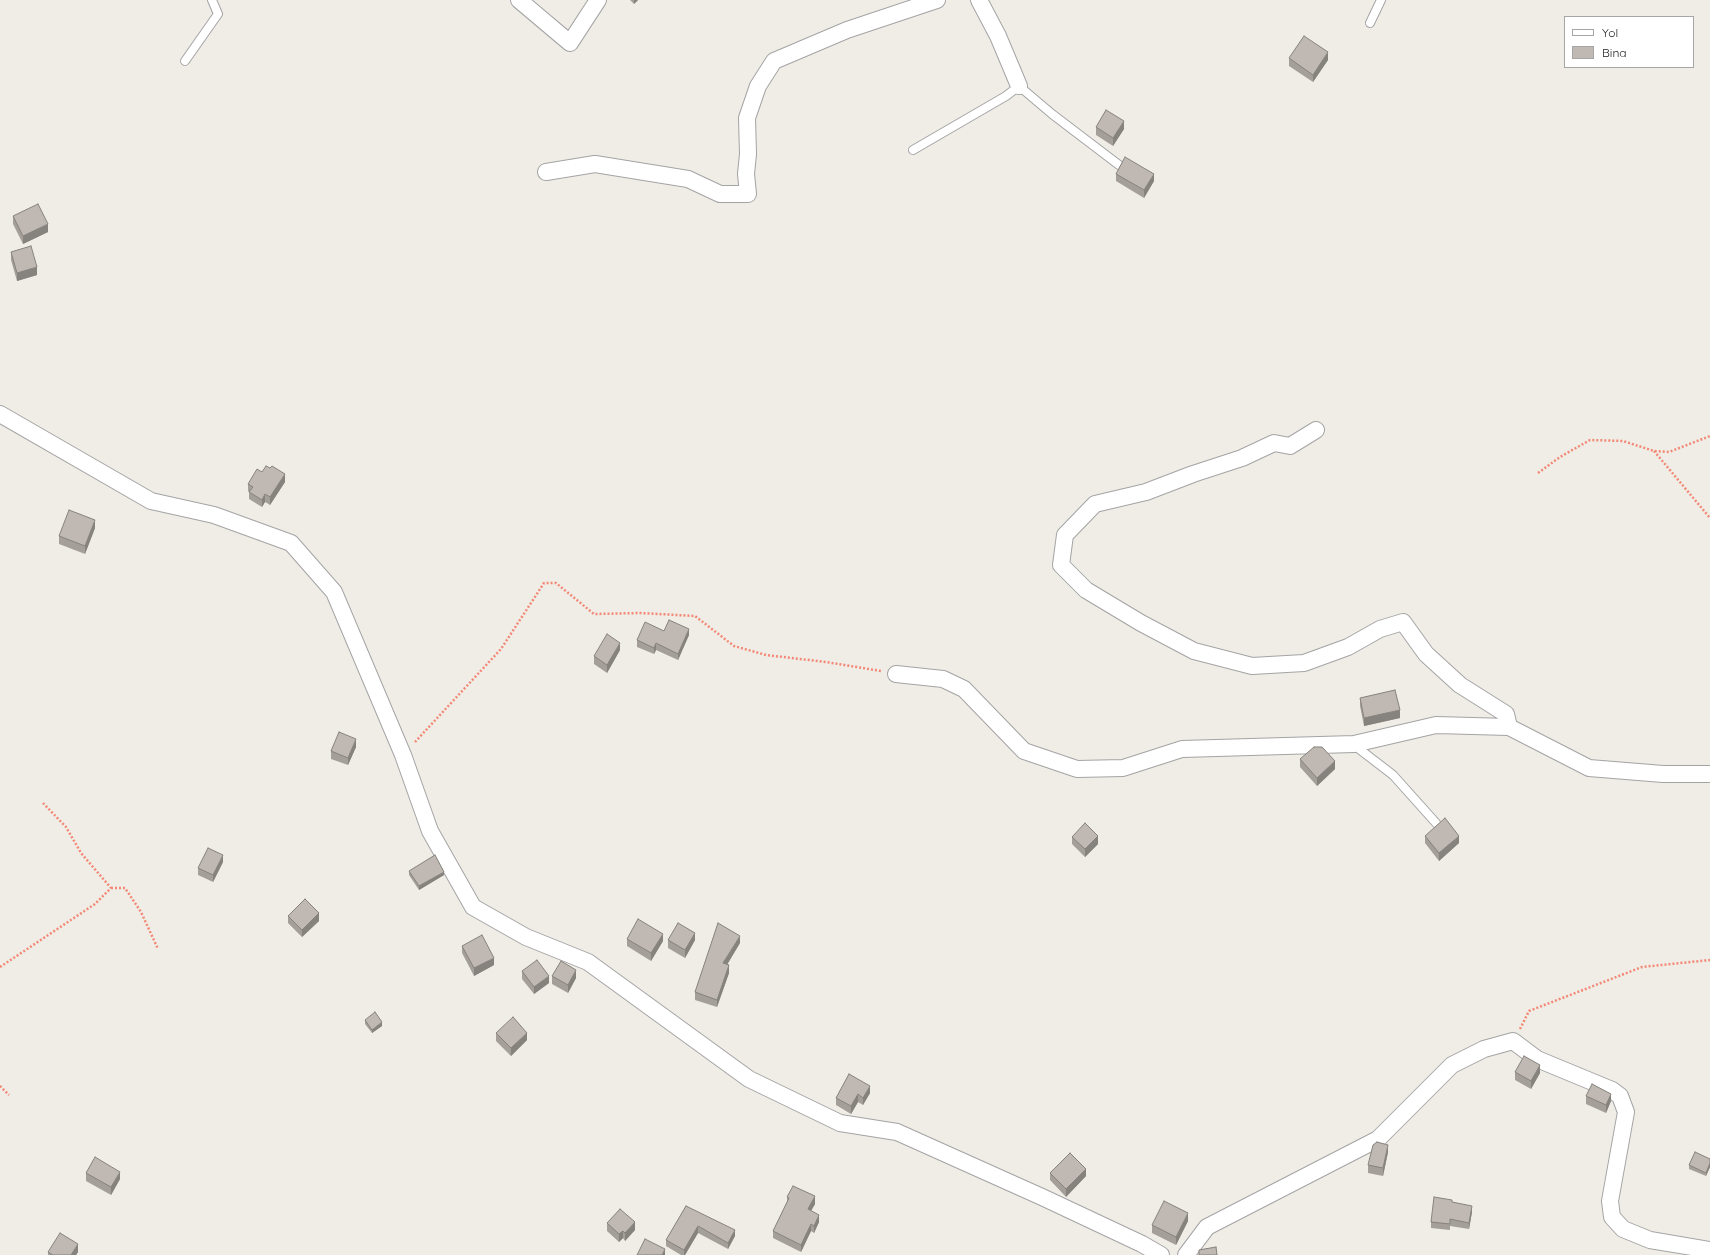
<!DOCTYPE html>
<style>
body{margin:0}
#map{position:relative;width:1710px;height:1255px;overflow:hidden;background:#f0ede7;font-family:Quicksand,sans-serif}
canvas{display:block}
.legend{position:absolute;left:1564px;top:16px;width:130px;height:52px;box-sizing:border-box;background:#fff;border:1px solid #a6a6a6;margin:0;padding:5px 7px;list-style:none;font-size:12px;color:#202020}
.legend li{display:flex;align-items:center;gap:8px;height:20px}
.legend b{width:20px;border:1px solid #a6a6a6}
</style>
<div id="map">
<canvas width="1710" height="1255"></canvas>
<ul class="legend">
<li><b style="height:5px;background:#fff"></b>Yol</li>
<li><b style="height:11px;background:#c0b9b3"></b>Bina</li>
</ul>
</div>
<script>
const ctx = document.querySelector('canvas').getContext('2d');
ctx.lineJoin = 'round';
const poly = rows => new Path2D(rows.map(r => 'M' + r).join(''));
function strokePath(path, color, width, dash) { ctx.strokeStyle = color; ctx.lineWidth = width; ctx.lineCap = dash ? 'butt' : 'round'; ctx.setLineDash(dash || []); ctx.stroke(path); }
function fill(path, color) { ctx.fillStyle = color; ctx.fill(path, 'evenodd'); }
const lane = poly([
 [1370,23,1381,0],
 [185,61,218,14,212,0],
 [913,150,1006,96,1019,86,1052,114,1119,165],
 [1354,745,1393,775,1436,823]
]);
const street = poly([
 [519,0,570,43,598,0],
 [979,0,998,36,1019,86],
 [546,172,595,164,688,179,720,194,748,194,746,174,748,154,747,118,758,86,774,61,847,30,937,0],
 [0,414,151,501,214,515,291,543,334,592,403,755,430,831,473,907,526,937,588,962,749,1079,840,1123,897,1132,1042,1197,1142,1244,1161,1255],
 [1316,430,1290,446,1274,443,1242,458,1193,474,1146,492,1095,504,1065,535,1061,565,1086,590,1141,623,1194,651,1252,666,1304,663,1348,647,1380,629,1403,622,1426,654,1460,685,1506,714,1509,727],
 [896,674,943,679,964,689,1024,751,1077,769,1123,768,1182,749,1354,744,1436,725,1509,727,1589,768,1663,774,1710,774],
 [1186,1255,1207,1227,1378,1139,1452,1065,1484,1049,1513,1041,1537,1059,1612,1090,1620,1096,1626,1112,1610,1201,1612,1217,1623,1229,1650,1240,1710,1250]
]);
strokePath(lane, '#a4a4a4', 10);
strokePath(street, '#a4a4a4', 18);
strokePath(poly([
 [1654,451,1710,518],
 [1538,473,1560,457,1590,440,1623,441,1654,451,1669,452,1710,436],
 [415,742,501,649,544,583,556,583,594,614,641,613,695,616,734,646,766,655,826,662,881,671],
 [111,888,125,888,141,912,158,949],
 [0,967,95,904,111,888,81,853,66,827,43,803],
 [1520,1029,1529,1011,1642,967,1710,960],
 [0,1086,9,1095]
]), '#f28875', 2.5, [2, 2]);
strokePath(lane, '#fff', 8);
strokePath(street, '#fff', 16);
fill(poly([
 [630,0,638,0,634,4],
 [1289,58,1328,60,1313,82,1289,66],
 [1096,127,1124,129,1113,146,1096,135],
 [1116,174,1154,181,1144,198,1116,181],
 [13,216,48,232,23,244,13,224],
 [11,252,37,275,17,281,11,260],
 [262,472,285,482,270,505,265,502,262,507,249,499,249,492,248,491,248,484],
 [95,528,85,554,59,544,59,536],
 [664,631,689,635,678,660,656,650,654,654,637,647,637,640],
 [620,650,607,673,594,664,594,656],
 [1360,698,1400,718,1364,726,1360,706],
 [356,747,348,765,331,759,331,751],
 [1300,759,1335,769,1317,786,1300,767],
 [1425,836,1459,843,1439,861,1425,843],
 [1072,837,1098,844,1085,857,1072,844],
 [223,862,213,882,198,875,198,868],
 [409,871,444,875,419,890,409,875],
 [288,916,319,921,302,937,288,923],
 [627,939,663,941,651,961,627,946],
 [668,940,695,940,685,958,668,948],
 [740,943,727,965,729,973,717,1007,695,1000,695,992],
 [462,946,494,965,474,976,462,953],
 [522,971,549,983,534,994,522,979],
 [552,976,576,978,568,993,552,984],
 [365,1020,382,1026,372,1033,365,1024],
 [496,1033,527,1040,511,1056,496,1041],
 [1515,1072,1540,1073,1531,1089,1515,1080],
 [849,1074,870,1093,863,1105,858,1102,851,1114,836,1105,836,1098],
 [1586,1096,1611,1101,1606,1113,1586,1104],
 [1388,1152,1383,1176,1368,1173,1368,1165],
 [1710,1159,1710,1167,1706,1176,1689,1169,1689,1165],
 [86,1173,120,1179,111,1195,86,1181],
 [1050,1173,1086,1176,1066,1197,1050,1180],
 [787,1197,815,1204,811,1211,819,1222,814,1233,811,1231,801,1252,773,1238,773,1231,787,1202],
 [1452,1202,1472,1212,1469,1229,1450,1226,1450,1230,1431,1228,1431,1222],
 [686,1206,735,1236,728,1249,698,1233,685,1255,681,1255,666,1246,666,1240],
 [1188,1221,1176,1245,1152,1233,1152,1225],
 [607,1223,635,1230,625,1241,623,1238,619,1242,607,1231],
 [48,1252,78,1252,76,1255,48,1255]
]), '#a59f9a');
fill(poly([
 [634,0,638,0,634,4],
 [1328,52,1328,60,1313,82,1313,75],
 [1124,121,1124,129,1113,146,1113,138],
 [1154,174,1154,181,1144,198,1144,190],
 [48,224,48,232,23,244,23,236],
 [37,267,37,275,17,281,17,273],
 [285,474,285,482,270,505,270,497],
 [265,494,265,502,262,507,262,500],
 [95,520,95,528,85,554,85,546],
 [689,629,689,635,678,660,678,654],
 [620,643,620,650,607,673,607,665],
 [656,643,656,650,654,654,654,648],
 [1400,710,1400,718,1364,726,1364,718],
 [356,739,356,747,348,765,348,758],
 [1335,761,1335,769,1317,786,1317,778],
 [1098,836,1098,844,1085,857,1085,849],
 [1459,836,1459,843,1439,861,1439,853],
 [223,855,223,862,213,882,213,875],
 [444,872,444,875,419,890,419,886],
 [319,913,319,921,302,937,302,930],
 [695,933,695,940,685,958,685,950],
 [663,934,663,941,651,961,651,953],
 [740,936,740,943,723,971,723,963],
 [494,958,494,965,474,976,474,968],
 [729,965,729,973,717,1007,717,1000],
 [576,970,576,978,568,993,568,985],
 [549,976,549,983,534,994,534,987],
 [382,1022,382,1026,372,1033,372,1030],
 [527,1033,527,1040,511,1056,511,1048],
 [1540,1065,1540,1073,1531,1089,1531,1081],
 [870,1086,870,1093,863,1105,863,1098],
 [858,1094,858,1102,851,1114,851,1106],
 [1611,1094,1611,1101,1606,1113,1606,1105],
 [1388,1145,1388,1152,1383,1176,1383,1168],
 [1710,1163,1710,1167,1706,1176,1706,1173],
 [1086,1169,1086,1176,1066,1197,1066,1189],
 [120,1172,120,1179,111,1195,111,1187],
 [815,1196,815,1204,808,1216,808,1209],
 [1472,1206,1472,1212,1469,1229,1469,1223],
 [1188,1213,1188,1221,1176,1245,1176,1237],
 [819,1215,819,1222,814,1233,814,1226],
 [635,1222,635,1230,625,1241,625,1233],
 [811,1224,811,1231,801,1252,801,1245],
 [698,1226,698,1233,685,1255,684,1255,684,1250],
 [735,1230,735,1236,728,1249,728,1243],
 [623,1231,623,1238,619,1242,619,1234],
 [78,1244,78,1252,76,1255,71,1255],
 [665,1249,665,1255,662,1255]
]), '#86827d');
const building = poly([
 [1304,36,1328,52,1313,75,1289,58,1304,36],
 [1106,110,1124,121,1113,138,1096,127,1106,110],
 [1125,157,1154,174,1144,190,1116,174,1125,157],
 [38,204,48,224,23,236,13,216,38,204],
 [31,246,37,267,17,273,11,252,31,246],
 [266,466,270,468,272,466,285,474,270,497,265,494,262,500,249,492,253,487,248,484,257,469,262,472,266,466],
 [69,510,95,520,85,546,59,536,69,510],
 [669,620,689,629,678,654,656,643,654,648,637,640,645,622,664,631,669,620],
 [607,634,620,643,607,665,594,656,607,634],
 [1395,690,1400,710,1364,718,1360,698,1395,690],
 [339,732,356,739,348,758,331,751,339,732],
 [1314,747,1322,747,1335,761,1317,778,1300,759,1314,747],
 [1445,818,1459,836,1439,853,1425,836,1445,818],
 [1085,823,1098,836,1085,849,1072,837,1085,823],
 [208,848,223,855,213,875,198,868,208,848],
 [435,855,444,872,419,886,409,871,435,855],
 [305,899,319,913,302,930,288,916,305,899],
 [638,919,663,934,651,953,627,939,638,919],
 [678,923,695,933,685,950,668,940,678,923],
 [718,923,740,936,723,963,729,965,717,1000,695,992,718,923],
 [482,935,494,958,474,968,462,946,482,935],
 [537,960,549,976,534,987,522,971,537,960],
 [561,961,576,970,568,985,552,976,561,961],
 [375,1012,382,1022,372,1030,365,1020,375,1012],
 [513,1017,527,1033,511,1048,496,1033,513,1017],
 [1524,1056,1540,1065,1531,1081,1515,1072,1524,1056],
 [849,1074,870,1086,863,1098,858,1094,851,1106,836,1098,849,1074],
 [1592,1084,1611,1094,1606,1105,1586,1096,1592,1084],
 [1377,1142,1388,1145,1383,1168,1368,1165,1373,1145,1377,1142],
 [1695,1152,1710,1159,1710,1163,1706,1173,1689,1165,1695,1152],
 [1070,1153,1086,1169,1066,1189,1050,1173,1070,1153],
 [95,1157,120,1172,111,1187,86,1173,95,1157],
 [793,1186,815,1196,808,1209,819,1215,814,1226,811,1224,801,1245,773,1231,789,1198,787,1197,793,1186],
 [1434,1197,1452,1200,1452,1202,1472,1206,1469,1223,1450,1219,1450,1224,1431,1222,1434,1197],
 [1164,1201,1188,1213,1176,1237,1152,1225,1164,1201],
 [686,1206,735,1230,728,1243,698,1226,684,1250,666,1240,686,1206],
 [620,1209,635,1222,625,1233,623,1231,619,1234,607,1223,620,1209],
 [60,1233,78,1244,71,1255,53,1255,48,1252,60,1233],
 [645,1239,665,1249,662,1255,637,1255,645,1239],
 [1216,1247,1217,1255,1199,1255,1199,1250,1216,1247]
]);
fill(building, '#c0b9b3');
strokePath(building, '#86827d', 1);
</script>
